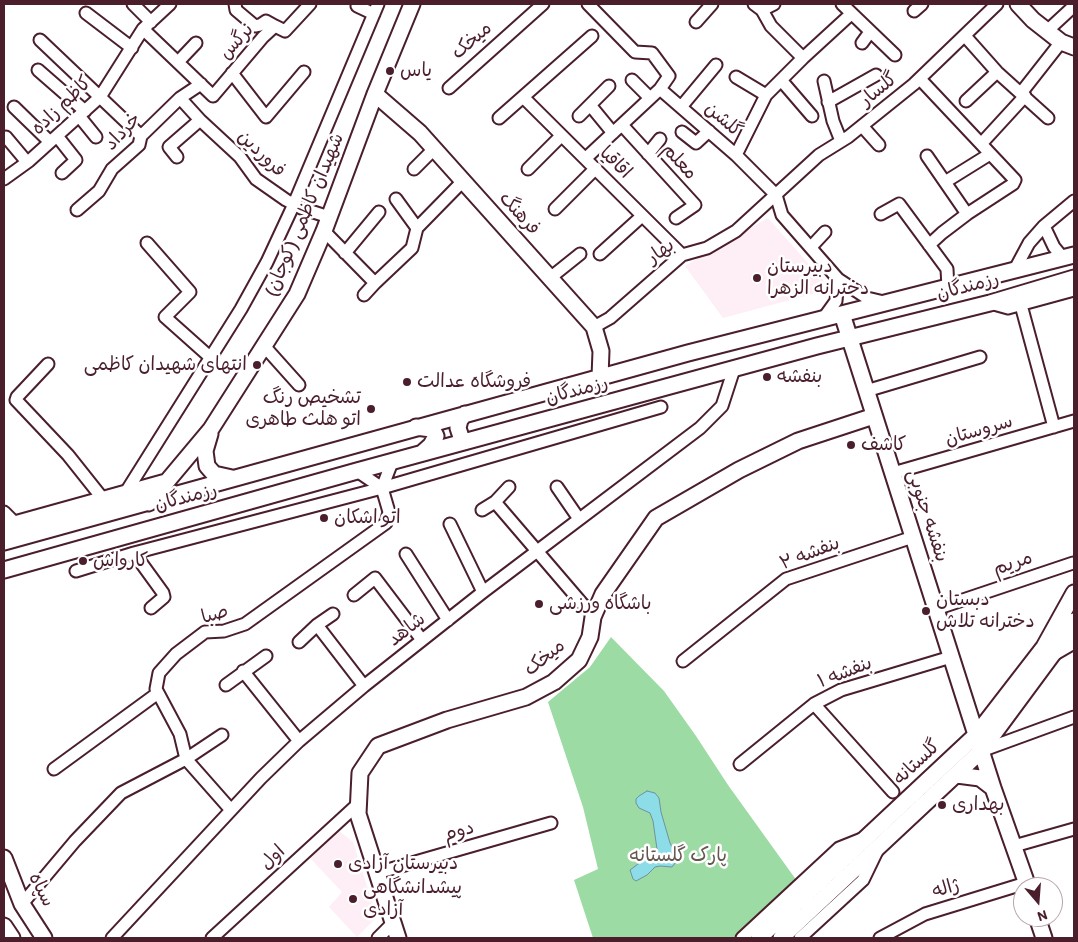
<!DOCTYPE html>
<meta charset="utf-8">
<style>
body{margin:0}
#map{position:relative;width:1078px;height:942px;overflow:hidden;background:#fff;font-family:Itim,sans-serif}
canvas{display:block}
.frame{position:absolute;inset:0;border:5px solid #4a1f2b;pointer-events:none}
.north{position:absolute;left:1013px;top:877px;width:50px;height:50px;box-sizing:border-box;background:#fff;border:1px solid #b7a5aa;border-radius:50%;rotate:162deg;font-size:14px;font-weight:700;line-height:20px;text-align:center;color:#4a1f2b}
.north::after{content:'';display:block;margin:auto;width:18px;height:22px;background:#4a1f2b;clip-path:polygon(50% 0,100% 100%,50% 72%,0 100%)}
</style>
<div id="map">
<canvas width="1078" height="942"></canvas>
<div class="frame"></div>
<div class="north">N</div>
</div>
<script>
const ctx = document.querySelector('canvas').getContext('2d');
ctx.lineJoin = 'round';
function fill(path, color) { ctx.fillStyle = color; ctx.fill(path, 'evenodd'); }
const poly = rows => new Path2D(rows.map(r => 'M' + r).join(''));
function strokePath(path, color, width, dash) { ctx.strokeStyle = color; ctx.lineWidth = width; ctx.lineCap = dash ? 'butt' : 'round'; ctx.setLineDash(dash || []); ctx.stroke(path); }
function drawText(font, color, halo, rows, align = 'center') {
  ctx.font = font + ' Itim,"Playpen Sans Arabic",sans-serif'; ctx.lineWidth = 5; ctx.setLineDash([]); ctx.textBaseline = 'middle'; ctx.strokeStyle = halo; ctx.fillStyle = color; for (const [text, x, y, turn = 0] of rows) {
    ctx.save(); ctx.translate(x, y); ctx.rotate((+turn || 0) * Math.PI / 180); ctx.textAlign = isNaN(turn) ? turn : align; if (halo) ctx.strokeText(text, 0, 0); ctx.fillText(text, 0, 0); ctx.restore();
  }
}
fill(poly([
 [768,218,831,289,723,318,685,266],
 [338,830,353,842,377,917,357,937,329,907,342,892,309,857]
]), '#feeef6');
fill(poly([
 [611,637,664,691,696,736,728,785,797,881,738,938,593,938,574,880,598,869,583,807,548,702,590,667]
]), '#9cdba3');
const water = poly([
 [647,791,655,793,659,798,661,812,670,843,675,853,676,862,672,867,660,866,655,867,647,875,636,881,633,879,630,870,646,858,656,855,657,849,653,821,650,813,639,808,636,803,636,799,639,796,647,791]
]);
fill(water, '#8ddde9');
strokePath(water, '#72919d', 1);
const street = poly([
 [133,4,151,22],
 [235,4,236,10,255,26,260,25,266,21,275,26],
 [588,4,635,52,652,53,669,76,660,89,736,155,776,195,782,215,838,279,867,298,884,302],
 [754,4,762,10,771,26,803,58],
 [842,4,895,55],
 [357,6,374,14],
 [762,10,774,4],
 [914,11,922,4],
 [86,13,132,48],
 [696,22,712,4],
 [143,29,213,96,263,37,275,26,285,31,310,4],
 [1047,31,1074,6],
 [965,36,997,72,1048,118],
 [40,40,141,136],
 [862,43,870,32],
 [178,62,196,43],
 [38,70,85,111],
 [232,73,266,117,304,72],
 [736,77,766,95],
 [920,79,1015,180,1013,184,967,214],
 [632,80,650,98],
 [781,80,812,116],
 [824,81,833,121,841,141],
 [449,88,543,4],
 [1021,93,1061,42],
 [523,97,682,255],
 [180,98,200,120,240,157,256,179,286,200,301,208,329,217],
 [966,101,997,72],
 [828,102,876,75],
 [590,105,613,133],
 [14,107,50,142],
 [681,107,716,65],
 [79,116,96,137],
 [579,116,609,86],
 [499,118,592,36],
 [622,125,695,205,676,218],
 [862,126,879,145],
 [682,132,696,143,709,131],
 [57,136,76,160,62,173],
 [4,139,6,137,27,162],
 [981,144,1025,96],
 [648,154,660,139],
 [736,155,766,95,803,58,851,14],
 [927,156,967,214,942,233,929,245],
 [177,157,169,147,200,120],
 [586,158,660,89],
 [414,169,434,149],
 [528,169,561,136],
 [4,179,29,161,100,97,143,29,170,4],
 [945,182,990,154],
 [396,199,417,228],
 [555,209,596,168],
 [77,210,99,191,112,169,139,145,141,136,180,98,201,84],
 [881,214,899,204,947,269,948,288],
 [1044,226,1054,247,1063,258],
 [324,231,375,283,412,248,417,228,463,181],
 [147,243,190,292,165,317,211,358],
 [811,247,825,232],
 [345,253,379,212],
 [600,254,642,216],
 [1014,271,1029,243,1044,226,1074,201],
 [550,278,580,254],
 [364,295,375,283],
 [990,303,1008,308,1074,290],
 [1021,305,1054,427],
 [823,319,836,301,838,279],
 [594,327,610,318,682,255,707,248,736,231,819,155,848,137,914,84,997,4],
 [265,347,299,385],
 [48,364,17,397,16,400,68,455,103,499],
 [866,391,980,357],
 [357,471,382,488],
 [893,473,1074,421],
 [557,487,579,519],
 [126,492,241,309,267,262,294,204,378,4],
 [495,502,585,607],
 [482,510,495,502,509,487],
 [4,512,15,523],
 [450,524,483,592],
 [134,553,163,593,164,597,151,608],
 [406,554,448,620],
 [76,571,134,553,382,488,661,407],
 [354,595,375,578,422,640],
 [936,609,1073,563],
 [317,625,364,686],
 [299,642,317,625,333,614],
 [1055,654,1074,643],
 [683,661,786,579,913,537],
 [243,671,299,741],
 [226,685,266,656],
 [814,704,893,792],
 [981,751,1074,717],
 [740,764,814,704,841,690,951,657],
 [54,769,158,693],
 [231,810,186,759,180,734,156,689,159,673,176,654,205,632,224,631,245,624,386,523,389,512,382,488,392,462],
 [1014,846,1074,829],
 [377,873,551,823],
 [22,904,75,841,121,793,186,759,222,735],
 [112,938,261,778,299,741,364,686,483,592,700,428,722,406,734,369],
 [212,938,358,804],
 [378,938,393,923],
 [742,938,839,848,864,838],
 [800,938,863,880,877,851],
 [880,938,925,914,1026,883]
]);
const secondary = poly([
 [1018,4,1033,20,1061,42,1074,47],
 [375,94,420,133,594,327,601,351,600,377],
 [842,314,993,788,1028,887],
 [465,414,460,420,458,428,462,440,468,441],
 [416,427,431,429,434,432,436,436,431,445,422,453],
 [210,434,205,451,207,466,214,474,232,478],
 [149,503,211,429,297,294,324,231,375,94,412,4],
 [4,527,166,482],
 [4,542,688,353,1074,255],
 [4,570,357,471,817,346,990,303,1074,278],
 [957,775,980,778,993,788],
 [4,858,22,904,44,938],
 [1037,917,1044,938],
 [4,926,12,938],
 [398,938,358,814,360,773,378,746,447,720,526,697,554,682,579,660,590,637,593,617,603,594,656,518,739,470,798,441,874,416],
 [759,938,976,735,1044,647,1074,593],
 [781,938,981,751,1063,640,1074,621]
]);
strokePath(street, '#4a1f2b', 15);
strokePath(secondary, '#4a1f2b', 19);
strokePath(street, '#fff', 11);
strokePath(secondary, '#fff', 15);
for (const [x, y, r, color] of [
 [390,71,5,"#4a1f2b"],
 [757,278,5,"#4a1f2b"],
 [257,365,5,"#4a1f2b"],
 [767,377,5,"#4a1f2b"],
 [407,382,5,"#4a1f2b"],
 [371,409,5,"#4a1f2b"],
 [851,445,5,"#4a1f2b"],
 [324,518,5,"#4a1f2b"],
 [83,561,5,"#4a1f2b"],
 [539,604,5,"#4a1f2b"],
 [926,611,5,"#4a1f2b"],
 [942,805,5,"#4a1f2b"],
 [338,864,5,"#4a1f2b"],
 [353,899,5,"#4a1f2b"]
]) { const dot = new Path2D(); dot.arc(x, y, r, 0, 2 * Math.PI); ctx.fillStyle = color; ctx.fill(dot); strokePath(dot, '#fff', 2); }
drawText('19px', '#4a1f2b', '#fff', [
 ["میخک",472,41,-41],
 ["نرگس",237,42,-48],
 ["گلسار",879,90,-39],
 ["کاظم زاده",62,106,-44],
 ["گلشن",723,120,41],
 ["خرداد",123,132,-47],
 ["فروردین",261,154,44],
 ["معلم",679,162,48],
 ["اقاقیا",615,163,45],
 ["فرهنگ",519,214,48],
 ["شهیدان کاظمی (کوجان)",305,215,-67],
 ["بهار",661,252,-36],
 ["رزمندگان",968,287,-15],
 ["رزمندگان",577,391,-15],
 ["سروستان",979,431,-16],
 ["رزمندگان",186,498,-15],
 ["بنفشه جنوبی",927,516,72],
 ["بنفشه ۲",810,554,-21],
 ["مریم",1013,564,-19],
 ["صبا",215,615,-16],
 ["شاهد",407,630,-38],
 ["میخک",545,658,-39],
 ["بنفشه ۱",845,673,-21],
 ["گلستانه",917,763,-43],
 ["دوم",459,832,-16],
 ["اول",273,858,-43],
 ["ژاله",946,889,-17],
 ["سپاه",41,890,63]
]);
drawText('19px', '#4a1f2b', '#fff', [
 ["یاس",400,71],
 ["دبيرستان",767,267],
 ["دخترانه الزهرا",767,289],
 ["انتهای شهیدان کاظمی",247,365,"right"],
 ["بنفشه",777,377],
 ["فروشگاه عدالت",417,382],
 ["تشخیص رنگ",361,398,"right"],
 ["اتو هلث طاهری",361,420,"right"],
 ["کاشف",861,445],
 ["اتو اشکان",334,518],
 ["کارواش",93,561],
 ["دبستان",936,600],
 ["دخترانه تلاش",936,622],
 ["باشگاه ورزشی",549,604],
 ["بهداری",952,805],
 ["دبیرستان آزادی",348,864],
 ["پیشدانشگاهی",363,888],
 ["آزادی",363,910]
], 'left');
drawText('19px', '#63574f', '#fff', [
 ["پارک گلستانه",678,856]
]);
</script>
